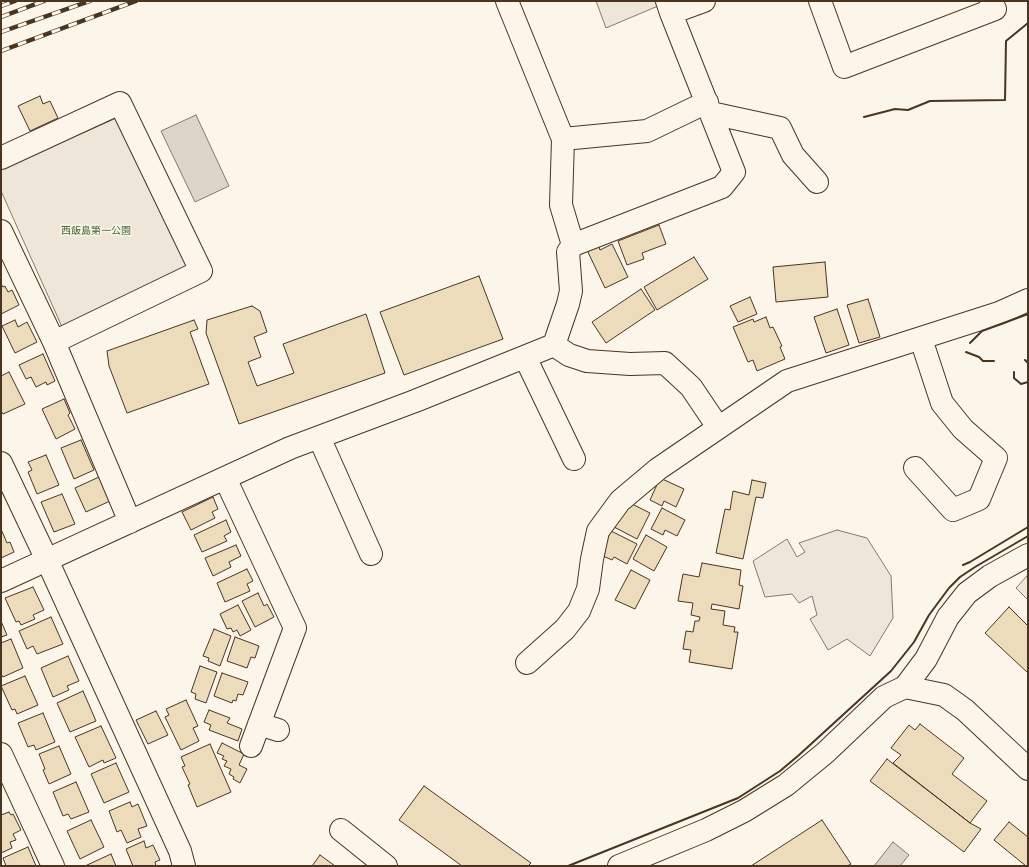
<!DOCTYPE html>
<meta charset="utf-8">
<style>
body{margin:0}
#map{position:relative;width:1029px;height:867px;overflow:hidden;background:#fbf6e9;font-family:"Asap Condensed",sans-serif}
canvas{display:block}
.frame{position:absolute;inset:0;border:2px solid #4a3520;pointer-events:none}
</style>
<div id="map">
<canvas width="1029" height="867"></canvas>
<div class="frame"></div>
</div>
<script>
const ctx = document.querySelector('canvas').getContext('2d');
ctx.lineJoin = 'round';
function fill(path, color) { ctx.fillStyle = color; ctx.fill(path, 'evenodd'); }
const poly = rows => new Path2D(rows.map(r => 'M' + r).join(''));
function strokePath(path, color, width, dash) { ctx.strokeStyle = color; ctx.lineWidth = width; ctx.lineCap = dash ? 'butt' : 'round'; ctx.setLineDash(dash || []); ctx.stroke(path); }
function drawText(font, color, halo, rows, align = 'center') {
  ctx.font = font + ' "Asap Condensed","Noto Sans JP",sans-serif'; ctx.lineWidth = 3; ctx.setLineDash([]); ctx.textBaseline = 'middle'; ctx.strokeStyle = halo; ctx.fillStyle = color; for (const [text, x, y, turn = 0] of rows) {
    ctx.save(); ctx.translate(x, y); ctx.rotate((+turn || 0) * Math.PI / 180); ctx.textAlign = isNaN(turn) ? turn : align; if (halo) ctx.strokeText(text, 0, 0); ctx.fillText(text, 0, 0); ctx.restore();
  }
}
const green = poly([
 [596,1,656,1,658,6,606,28,596,1],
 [121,116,191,267,63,329,1,191,1,169,121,116],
 [837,530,867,538,891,576,893,618,870,656,847,639,828,650,810,619,817,615,812,596,799,603,792,594,765,597,753,561,787,539,797,557,805,552,799,543,837,530]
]);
fill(green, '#ede6d9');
strokePath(green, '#887966', 1);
const parking = poly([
 [1027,576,1028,577,1028,600,1016,588,1027,576]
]);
fill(parking, '#ede7d9');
strokePath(parking, '#887966', 1);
const water = poly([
 [196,115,229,186,195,202,161,131,196,115],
 [893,842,909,855,900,866,874,866,893,842]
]);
fill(water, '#dcd4c6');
strokePath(water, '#887966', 1);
const building = poly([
 [40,96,43,104,50,101,58,118,30,131,18,106,40,96],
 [659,225,666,244,642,253,644,259,627,265,618,241,659,225],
 [598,244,600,250,612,244,628,277,605,288,587,250,598,244],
 [694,257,708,279,657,310,644,287,694,257],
 [825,262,828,297,776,302,773,267,825,262],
 [479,276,503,339,404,375,380,312,479,276],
 [1,284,3,287,5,286,8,292,12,290,19,305,1,314,1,284],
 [641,289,655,310,606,343,592,322,641,289],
 [750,297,757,314,738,322,730,306,750,297],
 [868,299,880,337,859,343,847,305,868,299],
 [252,306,260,311,267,332,254,337,261,357,248,362,257,386,294,373,283,344,366,314,385,373,239,424,206,333,207,320,252,306],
 [837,309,849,345,826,353,814,317,837,309],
 [766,317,770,328,773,327,782,346,780,347,785,359,757,371,753,360,748,362,733,327,753,319,754,322,766,317],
 [15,320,18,327,27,322,37,342,15,353,2,326,15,320],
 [194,320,198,329,190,332,209,384,127,413,109,366,107,351,194,320],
 [43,354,55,381,47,385,46,382,36,387,31,377,26,379,19,365,43,354],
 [9,372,25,404,3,414,1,411,1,376,9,372],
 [64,399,70,413,68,415,75,429,56,439,42,409,64,399],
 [81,440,94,470,74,479,61,448,81,440],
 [46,455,59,485,37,494,28,472,32,470,28,462,46,455],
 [99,477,110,501,86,512,75,488,99,477],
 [660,478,684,489,676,507,664,501,662,506,650,500,660,478],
 [752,480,766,483,763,498,756,497,743,559,716,553,725,509,730,510,733,491,749,495,752,480],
 [62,494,75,524,54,532,41,502,62,494],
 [213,497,218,509,212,512,215,518,191,530,182,512,213,497],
 [630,503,650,513,637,539,614,527,620,515,623,516,630,503],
 [662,508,685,520,677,536,665,530,663,535,651,529,662,508],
 [226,520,231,532,224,536,227,541,202,552,194,535,226,520],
 [1,529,7,543,10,542,14,552,1,558,1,529],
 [611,531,637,544,627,564,614,557,612,560,603,556,605,552,602,550,611,531],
 [646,535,667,547,654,571,633,559,646,535],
 [236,545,241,556,229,562,231,567,213,576,205,558,236,545],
 [702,563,741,570,739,585,743,586,739,609,712,604,711,609,725,611,723,625,735,627,734,632,738,632,732,669,689,662,691,650,683,649,686,631,693,632,695,621,699,621,700,617,691,615,693,603,678,601,683,574,699,577,702,563],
 [247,569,253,581,247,584,250,591,225,602,217,583,247,569],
 [631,570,650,580,635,609,615,600,631,570],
 [33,587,44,610,33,615,35,619,21,625,19,621,16,622,5,598,33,587],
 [258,593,264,606,267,604,274,617,255,627,242,601,258,593],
 [238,605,251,630,240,636,237,630,233,632,231,628,227,629,220,614,238,605],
 [1009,607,1028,626,1028,673,985,633,1009,607],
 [51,617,63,644,37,654,33,646,27,649,19,631,51,617],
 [1,621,7,635,1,637,1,621],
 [214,629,231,636,220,666,208,661,209,658,203,656,214,629],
 [235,637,259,646,255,658,251,657,247,668,227,661,235,637],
 [11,639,23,668,3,677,1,674,1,643,11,639],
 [68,656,79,681,67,686,69,690,53,697,41,668,68,656],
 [200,666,217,672,206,703,195,699,196,694,191,692,200,666],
 [222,673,248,682,243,695,238,694,236,701,233,700,232,703,214,696,222,673],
 [25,676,38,705,17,714,15,709,12,710,1,686,25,676],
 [83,691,96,721,70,732,57,703,83,691],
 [186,700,198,726,193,728,199,741,181,750,165,717,169,715,166,709,186,700],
 [209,710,230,718,227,723,242,729,238,741,209,730,211,725,204,722,209,710],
 [156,711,168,735,148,744,136,720,156,711],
 [43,713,55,742,36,750,34,745,28,747,18,723,43,713],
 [920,724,964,758,952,774,987,801,970,823,893,763,901,755,891,748,909,725,915,730,920,724],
 [101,726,116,758,104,763,103,760,89,767,75,737,101,726],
 [222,743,244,754,239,765,247,769,240,783,233,779,234,777,229,774,231,769,224,766,227,761,222,759,224,756,217,753,222,743],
 [210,744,231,792,197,807,188,785,190,784,182,767,185,766,181,757,210,744],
 [59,746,71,774,49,784,43,770,45,769,39,754,59,746],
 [887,759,970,823,981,829,964,852,870,781,887,759],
 [116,763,129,792,104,803,91,774,116,763],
 [76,782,89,812,71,819,68,814,63,816,53,792,76,782],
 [424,786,531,863,528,866,462,866,399,820,424,786],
 [130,802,132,807,138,804,147,826,138,829,141,837,127,843,121,830,117,832,109,811,130,802],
 [9,812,11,815,13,814,21,830,13,834,16,840,10,842,12,848,1,853,1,815,9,812],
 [91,820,104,847,80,859,67,831,91,820],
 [822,820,851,864,847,866,751,866,822,820],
 [1009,822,1028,837,1028,866,1026,866,994,840,1009,822],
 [144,841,146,848,153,845,160,860,155,862,156,866,133,866,126,849,144,841],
 [28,847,36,866,6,866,3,858,28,847],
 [111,854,116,866,85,866,111,854],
 [320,855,335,866,312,866,320,855]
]);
fill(building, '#ecdcbc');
strokePath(building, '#4a3520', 1);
const minor = poly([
 [507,1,563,139,561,205,573,245],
 [667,1,671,13,704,1],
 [820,1,844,67,995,9,991,1],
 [711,113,780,128,793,155,817,182],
 [563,139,647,131,707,102],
 [1,158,120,103,201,271,54,342],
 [1,231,54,342,130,522],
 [554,345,569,355,587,361,630,364,665,363,691,387,718,427],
 [525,357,574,459],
 [319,437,371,554],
 [1,463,47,560,180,851,184,866],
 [915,468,953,510,979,499,996,458,963,429,942,403,921,339],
 [225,478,295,628,251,746],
 [1,581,290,448,415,401,554,345,568,304,571,291,568,252,573,245,722,187,734,172,671,13],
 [527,663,565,629,579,611,588,589,592,559,598,531,620,501,658,469,787,381,999,313,1028,300],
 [905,687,926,659,948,617,967,593,990,576,1028,555],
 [259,724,278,730],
 [1,754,53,866],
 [341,830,386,866],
 [619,866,706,830,744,811,786,785,825,753,884,697,905,687,944,695,965,710,1028,769]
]);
strokePath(minor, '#4a3520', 24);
strokePath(minor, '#fbf6e9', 22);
const rail = poly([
 [1,6,15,1],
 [1,17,44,1],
 [1,32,90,1],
 [1,51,136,1]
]);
strokePath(rail, '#4a3520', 4.5);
strokePath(rail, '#fbf6e9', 3, [9]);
strokePath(poly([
 [864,117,895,109,908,110,930,101,1005,100,1006,41,1028,23],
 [970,343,982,331,1028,314],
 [966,352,979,357,983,361,994,361],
 [1025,360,1028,363],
 [1014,372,1014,378,1021,384,1028,382],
 [963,565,970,562,1028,527],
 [568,866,738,798,780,771,799,755,891,671,914,642,929,615,949,588,960,577,975,567,1028,536]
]), '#4a3520', 2);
drawText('10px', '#436837', '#fbf6e9', [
 ["西飯島第一公園",96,231]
]);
</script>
